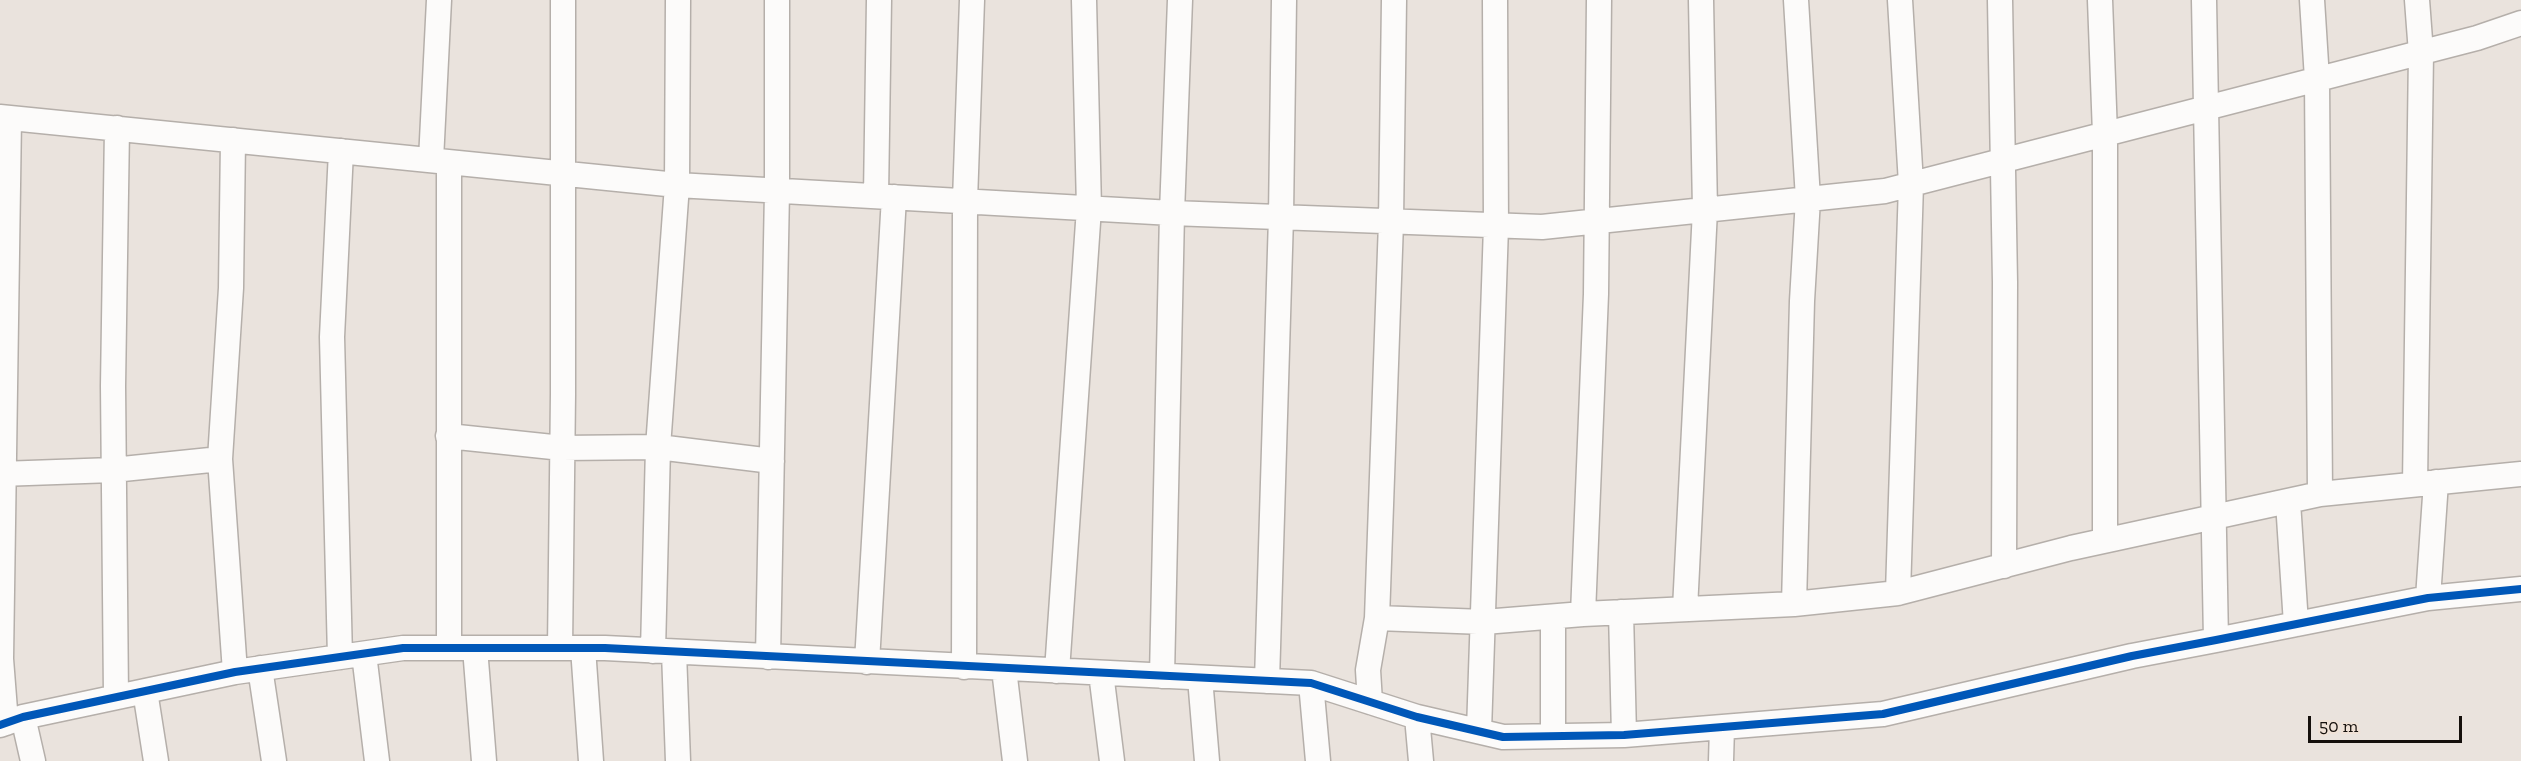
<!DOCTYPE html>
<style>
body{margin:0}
#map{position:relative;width:2521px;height:761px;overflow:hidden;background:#eae3dd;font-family:"Zilla Slab",serif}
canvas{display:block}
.scale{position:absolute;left:2308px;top:716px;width:154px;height:27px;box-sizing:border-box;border:3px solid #15100c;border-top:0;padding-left:8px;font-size:18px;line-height:21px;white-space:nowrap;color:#15100c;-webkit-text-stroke:4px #f0e2d7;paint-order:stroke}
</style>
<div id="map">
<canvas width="2521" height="761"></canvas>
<div class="scale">50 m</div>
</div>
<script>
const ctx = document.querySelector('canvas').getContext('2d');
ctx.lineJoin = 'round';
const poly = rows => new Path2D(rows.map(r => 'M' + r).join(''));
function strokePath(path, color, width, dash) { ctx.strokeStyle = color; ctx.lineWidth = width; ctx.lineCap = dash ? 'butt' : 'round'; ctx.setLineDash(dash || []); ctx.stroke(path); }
const street = poly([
 [2000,0,2005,282,2004,566],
 [2100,0,2105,134,2105,540],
 [2204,0,2216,640],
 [2312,0,2317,79,2320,494],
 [0,117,677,185,1172,213,1542,227,1885,191,2477,38,2521,23],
 [233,140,231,288,220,459,235,672],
 [431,160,439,0],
 [876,196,879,0],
 [448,436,562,448,658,447,772,461],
 [0,474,113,470,220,459],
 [2415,484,2421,53,2417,0],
 [2288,502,2296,624],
 [1898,593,1911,184,1900,0],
 [2428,598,2436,482],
 [1794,604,1802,301,1808,199,1796,0],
 [1685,609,1705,210,1701,0],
 [1621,612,1624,735],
 [1583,614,1596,294,1599,0],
 [1377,618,1484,622,1583,614,1794,604,1898,593,2071,548,2320,494,2521,474],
 [449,648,449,162],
 [475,648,484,761],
 [560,648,563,394,563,0],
 [583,648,591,761],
 [653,651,658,447,677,185,678,0],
 [674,652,678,761],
 [364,654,377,761],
 [340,657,332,337,341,151],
 [768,657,777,191,777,0],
 [867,662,894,197],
 [964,667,965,201,972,0],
 [260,668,274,761],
 [1004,669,1015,761],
 [1057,671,1089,208,1084,0],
 [1101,673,1112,761],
 [1162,676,1172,213,1180,0],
 [1200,678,1207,761],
 [1267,681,1281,217,1284,0],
 [1311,683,1318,761],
 [145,691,156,761],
 [116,697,113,386,117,128],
 [1370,702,1368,670,1377,618,1391,222,1394,0],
 [23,717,33,761],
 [1417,717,1421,761],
 [6,723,1,659,9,118],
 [0,725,23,717,235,672,403,648,605,648,1311,683,1417,717,1503,737,1624,735,1883,714,2132,656,2216,640,2428,598,2521,589],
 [1479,731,1496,226,1495,0],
 [1553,736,1553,617],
 [1721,761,1722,727]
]);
strokePath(street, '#b5afaa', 27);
strokePath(street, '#fcfbfa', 24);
strokePath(poly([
 [0,725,23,717,235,672,403,648,605,648,1311,683,1417,717,1503,737,1624,735,1883,714,2132,656,2216,640,2428,598,2521,589]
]), '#0057b8', 8);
</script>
